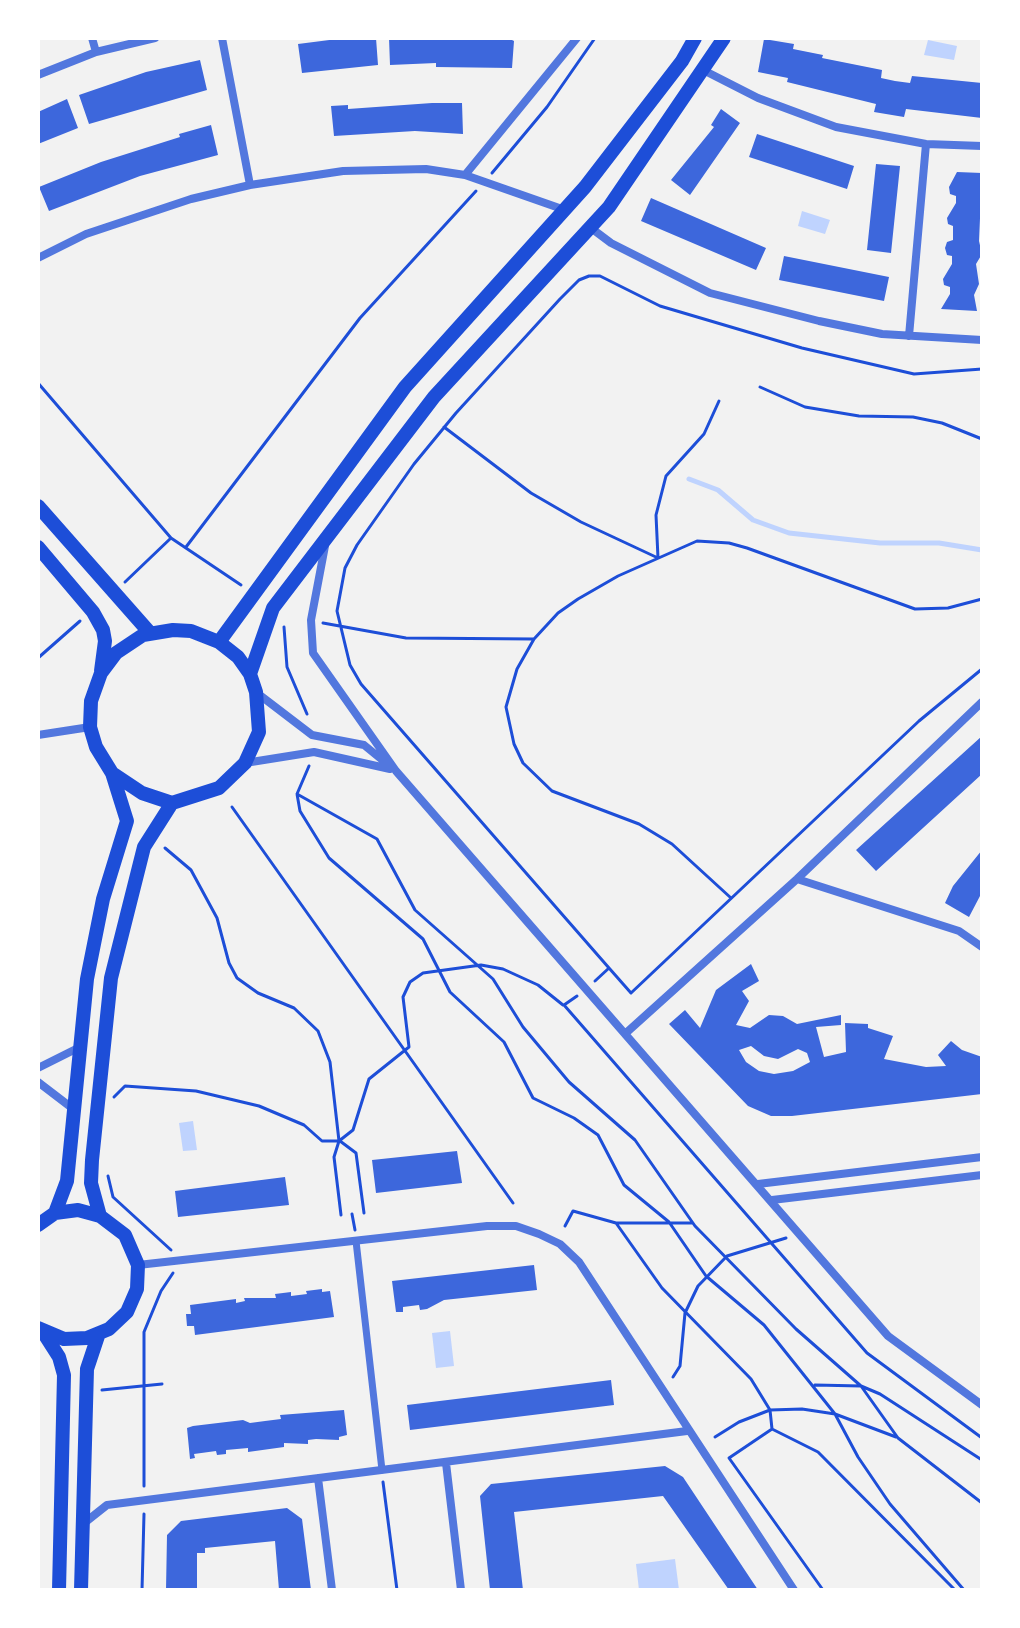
<!DOCTYPE html>
<style>
body{margin:0}
#map{position:relative;width:1020px;height:1628px;overflow:hidden;background:#f2f2f2;font-family:Raleway,sans-serif}
canvas{display:block}
.frame{position:absolute;inset:0;border:40px solid #fff;pointer-events:none}
</style>
<div id="map">
<canvas width="1020" height="1628"></canvas>
<div class="frame"></div>
</div>
<script>
const ctx = document.querySelector('canvas').getContext('2d');
ctx.lineJoin = 'round';
function fill(path, color) { ctx.fillStyle = color; ctx.fill(path, 'evenodd'); }
const poly = rows => new Path2D(rows.map(r => 'M' + r).join(''));
function strokePath(path, color, width, dash) { ctx.strokeStyle = color; ctx.lineWidth = width; ctx.lineCap = dash ? 'butt' : 'round'; ctx.setLineDash(dash || []); ctx.stroke(path); }
fill(poly([
 [928,40,957,46,954,60,924,55],
 [802,211,830,220,825,234,798,226],
 [193,1121,197,1150,183,1151,179,1123],
 [450,1331,454,1366,436,1368,432,1333],
 [675,1559,679,1590,639,1590,636,1564]
]), '#bfd3fe');
strokePath(poly([
 [689,479,718,490,753,520,789,533,880,543,939,543,982,550]
]), '#bfd3fe', 5);
fill(poly([
 [345,38,376,38,378,65,302,73,298,44],
 [389,38,510,39,514,41,512,68,436,67,436,63,390,65],
 [764,39,794,44,793,49,823,55,822,58,882,70,881,78,895,81,910,83,912,76,982,83,982,118,906,109,904,117,874,112,876,104,787,82,788,78,758,72],
 [200,60,207,90,89,124,79,95,146,72],
 [67,99,78,128,38,144,38,112],
 [432,103,462,103,463,134,415,131,334,136,331,106,348,105,348,109],
 [721,109,740,123,690,195,671,180,714,127,711,125],
 [211,125,218,155,140,176,49,211,39,187,101,162,180,137,179,134],
 [757,134,854,166,847,189,749,157],
 [876,164,900,166,891,253,867,250],
 [957,172,982,173,979,241,982,254,976,264,979,284,974,295,977,311,941,309,950,294,950,287,944,285,943,279,952,264,952,256,947,255,945,248,947,242,953,240,953,226,948,224,947,218,956,203,956,196,950,194,949,187],
 [651,198,766,248,756,270,641,221],
 [784,256,889,277,884,301,779,280],
 [982,736,982,774,876,871,856,850],
 [982,850,982,898,980,896,969,917,945,903,953,886],
 [751,964,759,981,742,991,749,1001,736,1025,750,1028,769,1015,783,1016,797,1024,841,1015,841,1025,816,1027,824,1057,846,1052,845,1023,868,1024,868,1028,893,1036,884,1059,926,1067,946,1066,938,1055,951,1041,962,1050,982,1057,982,1094,792,1116,771,1116,748,1106,669,1024,685,1010,700,1028,716,990],
 [751,1046,764,1056,778,1059,798,1049,807,1053,810,1062,793,1071,774,1074,759,1071,746,1062,739,1050],
 [457,1151,462,1183,376,1193,372,1160],
 [285,1177,289,1205,178,1217,175,1191],
 [534,1265,537,1290,444,1300,427,1309,420,1310,419,1305,403,1307,403,1312,396,1312,392,1281],
 [322,1289,322,1292,330,1291,334,1317,195,1335,194,1326,187,1326,186,1314,191,1314,190,1305,236,1299,236,1303,245,1301,244,1298,276,1298,275,1294,291,1292,291,1296,307,1294,306,1291],
 [611,1380,614,1405,410,1430,407,1405],
 [344,1410,347,1435,339,1437,339,1440,316,1439,308,1440,308,1444,284,1443,284,1447,248,1452,248,1448,226,1450,226,1454,217,1455,216,1451,194,1454,195,1458,190,1459,187,1428,193,1426,243,1420,250,1423,265,1421,281,1419,280,1415],
 [665,1466,683,1477,758,1590,729,1590,663,1496,514,1512,523,1590,490,1590,480,1496,491,1484],
 [287,1508,302,1519,311,1590,279,1590,275,1541,205,1548,205,1553,197,1553,197,1590,166,1590,167,1535,181,1521]
]), '#3d67dc');
strokePath(poly([
 [492,173,547,107,595,38],
 [38,383,171,538,241,585],
 [760,387,805,407,859,416,913,417,942,423,982,439],
 [444,427,531,493,581,522,658,558,656,515,666,476,704,434,719,401],
 [186,547,360,318,476,191],
 [125,582,171,538],
 [323,623,406,638,534,639],
 [284,627,287,667,307,714],
 [38,658,80,621],
 [309,766,297,794,377,839,415,910,493,979,523,1027,569,1082,635,1140,695,1226,796,1329,861,1386,898,1438,982,1503],
 [297,794,300,811,329,858,423,939,450,992,504,1042,533,1098,574,1118,598,1135,624,1185,669,1222,706,1276,764,1325,835,1414,896,1437],
 [232,807,513,1203],
 [165,848,191,870,217,918,229,963,237,978,258,993,294,1008,318,1031,330,1062,339,1141,334,1157,341,1215],
 [731,898,672,844,639,824,552,791,523,763,514,744,506,707,517,669,534,639,558,613,578,599,618,576,697,541,729,543,747,548,915,609,948,608,982,599],
 [609,968,631,993,919,721,982,669],
 [595,981,609,968,361,684,350,665,337,611,345,568,357,545,414,464,456,413,560,299,579,280,589,276,600,276,660,306,802,348,914,374,982,369],
 [577,996,564,1005,867,1353,982,1438],
 [114,1097,125,1086,196,1091,259,1106,304,1125,322,1141,339,1141,353,1130,369,1079,409,1047,403,997,410,982,423,973,481,965,503,969,538,985,563,1005],
 [340,1141,356,1153,364,1213],
 [108,1176,113,1197,171,1250],
 [352,1214,355,1230],
 [616,1223,692,1223],
 [565,1226,573,1211,616,1223,662,1288,751,1379,770,1410,802,1409,835,1414,858,1457,890,1504,964,1590],
 [673,1377,680,1366,685,1313,698,1286,727,1256,786,1238],
 [815,1385,861,1386,880,1394,982,1460],
 [102,1390,162,1384],
 [715,1437,739,1422,770,1410,772,1429],
 [383,1482,397,1590],
 [144,1486,144,1332,161,1291,173,1273],
 [142,1590,144,1514],
 [823,1590,729,1458,772,1429,818,1452,955,1590]
]), '#1d4ed8', 3);
strokePath(poly([
 [356,1241,382,1470]
]), '#5277de', 7);
strokePath(poly([
 [92,38,96,52],
 [222,38,250,185],
 [705,71,758,98,836,127,926,144,982,146],
 [38,75,96,52,155,38],
 [465,175,577,38],
 [591,228,611,243,710,293,819,321,882,334,982,340],
 [38,258,86,234,191,199,250,185,343,171,426,169,465,175,565,210],
 [909,336,926,144],
 [325,546,311,620,313,653,396,771,888,1336,982,1405],
 [257,693,312,735,364,745,386,763],
 [38,735,90,727],
 [245,763,314,752,390,769],
 [797,879,959,931,982,947],
 [626,1033,797,879,982,702],
 [38,1068,78,1048],
 [38,1082,72,1108],
 [758,1184,982,1157],
 [772,1200,982,1175],
 [138,1265,487,1226,516,1226,539,1234,560,1244,579,1262,794,1590],
 [446,1463,461,1590],
 [318,1478,332,1590],
 [83,1524,107,1505,687,1431]
]), '#5277de', 8);
strokePath(poly([
 [38,506,150,633],
 [38,547,93,612,103,630,105,641,101,671],
 [219,642,405,387,585,187,682,61,695,38],
 [250,674,273,608,434,397,609,207,724,38],
 [55,1213,67,1181,87,979,103,899,127,821,112,773,96,747,90,727,91,701,101,673,116,653,143,635,173,630,191,631,219,642,238,657,250,674,256,692,259,732,245,763,219,788,172,803,142,793,112,773],
 [100,1216,91,1183,92,1160,111,978,144,847,172,803],
 [38,1225,55,1213,78,1210,100,1216,125,1235,138,1265,137,1289,127,1312,109,1329,87,1338,64,1339,38,1328],
 [43,1332,59,1357,64,1375,59,1590],
 [81,1590,87,1369,99,1333]
]), '#1d4ed8', 14);
</script>
